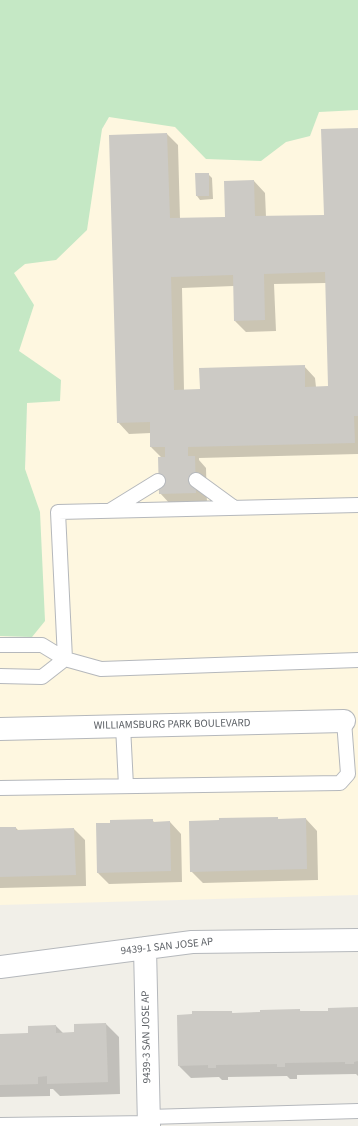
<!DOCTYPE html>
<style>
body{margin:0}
canvas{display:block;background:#f1efe8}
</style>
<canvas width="358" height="1126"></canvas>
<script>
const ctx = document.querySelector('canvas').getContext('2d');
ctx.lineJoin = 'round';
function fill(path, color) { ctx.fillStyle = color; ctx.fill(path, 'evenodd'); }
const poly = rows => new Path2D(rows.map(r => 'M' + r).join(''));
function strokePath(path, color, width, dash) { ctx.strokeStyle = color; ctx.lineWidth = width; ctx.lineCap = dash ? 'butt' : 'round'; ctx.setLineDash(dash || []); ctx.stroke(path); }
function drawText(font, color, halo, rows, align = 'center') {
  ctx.font = font + ' "Source Sans 3",sans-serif'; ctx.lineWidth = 3; ctx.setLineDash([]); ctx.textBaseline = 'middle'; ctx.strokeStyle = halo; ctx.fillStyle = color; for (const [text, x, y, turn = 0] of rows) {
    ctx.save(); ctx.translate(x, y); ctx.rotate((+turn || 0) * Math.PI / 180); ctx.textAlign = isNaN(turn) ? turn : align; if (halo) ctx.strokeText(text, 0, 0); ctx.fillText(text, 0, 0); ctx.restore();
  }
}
fill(poly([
 [358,109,358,895,0,905,0,636,32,637,25,469,27,403,19,351,14,273,109,117]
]), '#fef7e0');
fill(poly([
 [0,0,358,0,358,110,319,112,310,136,286,142,261,161,206,159,175,127,109,117,102,129,87,230,56,260,25,264,14,273,34,305,19,351,61,380,60,401,27,403,25,469,40,512,45,621,32,637,0,636]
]), '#c5e8c5');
fill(poly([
 [358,129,358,454,199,458,199,460,206,468,207,504,171,505,160,493,162,458,151,447,151,433,129,434,118,422,167,134,178,145,180,219,226,218,254,181,265,193,266,217,325,216],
 [326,283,329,387,316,387,315,378,304,366,201,390,184,390,182,288,234,286,235,321,246,332,276,331,274,284],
 [208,174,212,178,213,199,200,200,197,196],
 [277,818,280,820,306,819,317,831,318,880,203,883,191,871],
 [152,820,155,823,170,822,181,834,182,882,109,884,98,873],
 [0,828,16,828,19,831,74,829,85,840,86,886,0,888],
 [358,1008,358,1076,356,1074,297,1075,297,1079,290,1079,287,1076,228,1077,228,1080,222,1080,219,1077,191,1078,179,1066,231,1012,234,1014,299,1010,302,1012,329,1012],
 [106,1024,119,1037,120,1094,60,1096,53,1089,50,1089,50,1096,0,1097,0,1035,29,1034,56,1026,63,1033,75,1033]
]), '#0003');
fill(poly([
 [358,128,358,416,354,416,355,443,188,447,188,456,195,456,196,493,159,494,158,457,165,457,165,447,150,447,150,422,117,423,109,135,167,133,170,218,225,217,224,181,254,180,255,216,324,215,321,129],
 [325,272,328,386,305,387,305,365,199,368,200,389,174,390,171,277,233,275,234,321,265,320,264,274],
 [195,173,209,173,209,196,196,196],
 [278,817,278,819,306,818,307,869,190,872,189,821,219,820,219,818],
 [153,819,153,822,170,821,171,871,97,873,96,823,110,823,110,820],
 [0,827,16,827,16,830,74,828,76,875,0,877],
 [358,1007,358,1061,354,1062,354,1064,345,1064,345,1062,285,1063,285,1067,277,1067,277,1064,216,1065,216,1068,208,1068,208,1065,178,1066,177,1015,192,1014,192,1011,232,1011,232,1013,260,1012,260,1010,300,1009,300,1011,328,1011,328,1008],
 [106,1023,108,1082,47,1084,47,1076,38,1077,38,1084,0,1085,0,1034,28,1033,28,1026,56,1025,56,1033,74,1032,74,1024]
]), '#cccac5');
const service = poly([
 [196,480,233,507],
 [111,510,158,481],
 [0,645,42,645,65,659,101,669,358,660],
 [65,659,58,512,358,505],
 [0,676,42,677,65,659],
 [123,726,126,786],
 [0,788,340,783,348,774,344,721],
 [148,1117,358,1111],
 [0,1125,149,1123]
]);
const minor = poly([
 [0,729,344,721],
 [145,948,149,1126],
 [0,967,192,942,358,940]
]);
strokePath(service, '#b5b8bc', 16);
strokePath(minor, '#b5b8bc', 24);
strokePath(service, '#fff', 14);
strokePath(minor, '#fff', 22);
drawText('11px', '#5f6368', '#fff', [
 ["WILLIAMSBURG PARK BOULEVARD",172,725,-1],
 ["9439-1 SAN JOSE AP",167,947,-6],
 ["9439-3 SAN JOSE AP",147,1037,-91]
]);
</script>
